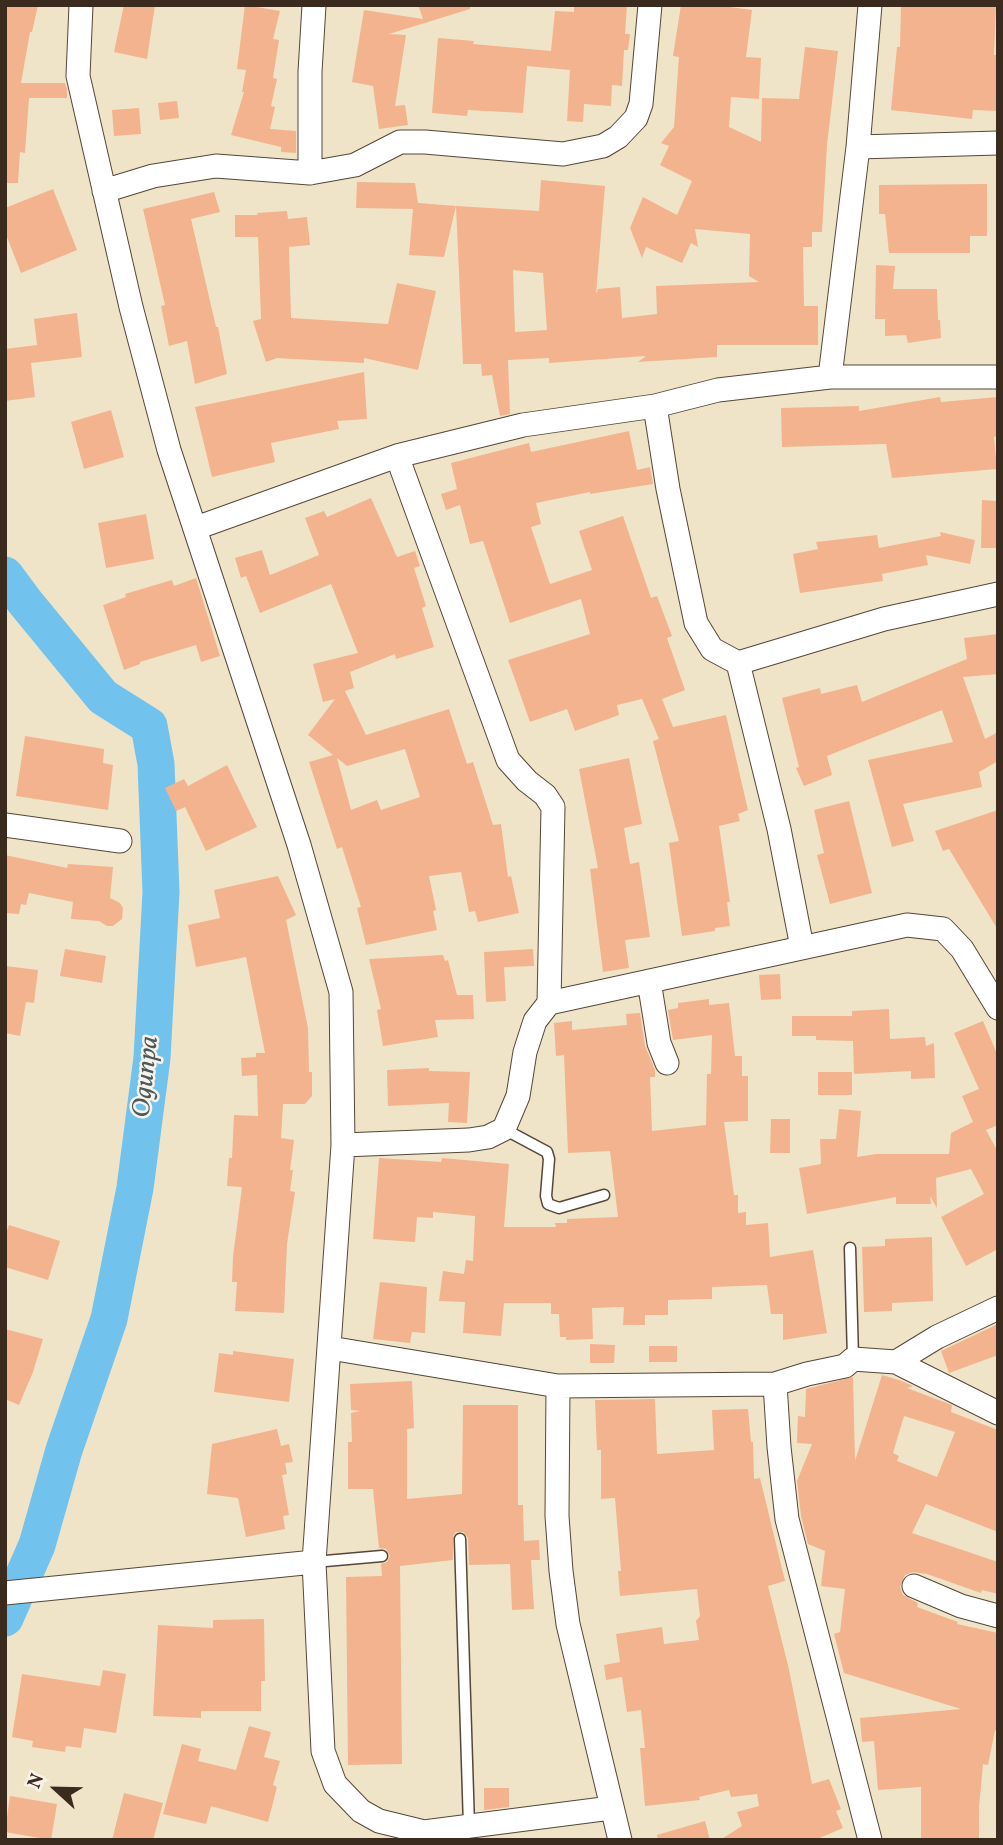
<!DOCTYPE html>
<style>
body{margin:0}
#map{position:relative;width:1003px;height:1845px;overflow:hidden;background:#efe4c8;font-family:Vollkorn,serif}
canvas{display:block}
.frame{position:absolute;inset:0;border:7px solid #3b2a1e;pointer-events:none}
.north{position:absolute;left:21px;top:1754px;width:70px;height:70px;-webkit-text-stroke:5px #f7f3e8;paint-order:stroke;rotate:292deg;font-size:19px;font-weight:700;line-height:28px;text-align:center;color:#3b2a1e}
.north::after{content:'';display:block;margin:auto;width:24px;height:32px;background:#3b2a1e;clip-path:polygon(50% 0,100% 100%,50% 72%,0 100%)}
</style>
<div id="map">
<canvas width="1003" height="1845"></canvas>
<div class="frame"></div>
<div class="north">N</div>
</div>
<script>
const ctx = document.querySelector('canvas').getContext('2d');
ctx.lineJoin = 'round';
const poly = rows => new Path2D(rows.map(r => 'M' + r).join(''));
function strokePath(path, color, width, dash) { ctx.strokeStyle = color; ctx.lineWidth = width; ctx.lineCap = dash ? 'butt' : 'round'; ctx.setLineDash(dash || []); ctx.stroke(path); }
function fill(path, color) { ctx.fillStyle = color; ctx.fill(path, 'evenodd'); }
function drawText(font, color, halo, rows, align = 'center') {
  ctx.font = font + ' Vollkorn,serif'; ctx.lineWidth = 5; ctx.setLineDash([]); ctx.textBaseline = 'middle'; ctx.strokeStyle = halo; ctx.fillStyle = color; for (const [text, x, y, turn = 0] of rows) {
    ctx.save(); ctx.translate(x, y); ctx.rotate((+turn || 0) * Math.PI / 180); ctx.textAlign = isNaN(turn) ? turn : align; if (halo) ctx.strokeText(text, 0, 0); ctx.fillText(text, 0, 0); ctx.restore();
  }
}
strokePath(poly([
 [5,575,25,602,103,697,149,726,156,764,161,892,152,1058,135,1188,109,1319,64,1450,37,1545,5,1618]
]), '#71c2ed', 37);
fill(poly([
 [5,5,38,5,32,32,30,32,21,83,65,83,67,89,67,98,29,98,25,153,20,152,18,183,5,183],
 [124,5,155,5,147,59,114,52],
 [245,5,280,11,273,39,279,40,273,78,277,79,271,106,275,107,270,129,296,131,296,153,281,152,281,147,231,135,244,92,242,92,246,70,237,69],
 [418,5,470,5,470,9,389,34,406,35,395,106,405,105,408,125,379,129,373,86,352,82,364,10,423,19],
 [574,5,627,5,625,34,630,34,628,50,624,50,622,86,612,85,611,106,584,104,583,122,567,121,570,70,527,66,523,113,468,110,467,116,432,113,438,38,474,41,473,44,551,51,555,11,574,12],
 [681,5,715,5,752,10,746,57,761,58,759,99,731,97,729,127,761,142,762,98,799,99,805,47,838,51,827,145,822,232,812,232,812,247,803,247,804,306,818,306,818,345,717,345,717,357,638,362,646,356,549,363,549,358,508,360,510,414,500,416,492,375,482,376,481,364,463,364,456,206,539,211,541,180,605,186,596,294,598,289,620,287,622,318,657,314,656,286,759,282,749,276,750,234,695,229,698,247,691,243,682,263,646,247,642,258,630,228,643,197,677,215,692,181,660,165,669,146,661,143,674,127,679,57,673,56],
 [513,270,543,273,547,330,515,332],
 [901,5,996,5,994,55,998,55,998,111,973,110,972,119,891,110,897,47,900,47],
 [177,101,179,118,160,120,158,103],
 [139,108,141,134,114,136,112,110],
 [357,182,415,183,418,203,456,206,444,257,409,255,413,209,356,208],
 [987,184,987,236,970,236,970,253,889,253,885,214,879,214,879,185],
 [53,189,77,250,21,273,5,232,5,208],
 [214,192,220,212,191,219,216,327,218,327,227,374,195,384,187,341,169,346,161,306,165,305,143,209],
 [287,211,288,219,307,217,310,245,289,247,291,318,388,324,397,283,436,291,418,370,364,358,364,363,277,358,266,362,253,321,261,319,258,237,235,237,235,215,258,215,257,213],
 [876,265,895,266,893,289,937,289,938,320,940,320,941,338,908,343,906,335,885,336,885,319,875,319],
 [77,313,82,357,31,363,35,397,5,401,5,349,37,345,34,319],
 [364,372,367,419,337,421,339,429,271,443,275,462,212,477,195,407],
 [940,397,941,402,998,397,998,436,994,437,997,469,892,478,886,444,782,447,781,408,859,406,859,411],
 [111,410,124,457,84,469,71,422],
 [629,431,637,470,650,467,653,484,590,494,590,492,536,503,541,524,531,527,550,584,592,570,579,531,623,516,651,598,657,596,672,636,667,638,685,690,662,699,673,727,726,715,748,810,738,814,740,821,719,826,730,902,727,902,730,926,715,928,715,931,682,936,669,843,679,841,653,741,659,739,642,699,617,705,619,715,575,731,567,709,530,722,508,660,590,634,581,599,510,623,483,541,470,544,460,505,446,510,441,494,457,489,451,463,529,443,531,452],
 [371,498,397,557,415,551,420,566,414,568,426,606,422,608,434,647,396,659,395,654,350,672,354,688,345,691,366,735,449,709,467,764,473,762,493,825,501,824,508,877,511,876,519,913,478,922,475,911,469,912,461,872,429,876,436,910,433,911,437,930,366,945,357,908,361,907,342,847,337,849,309,762,333,755,308,735,335,699,323,702,313,664,358,653,331,584,260,613,246,576,241,578,235,558,262,550,270,575,319,555,305,518,324,511,327,517],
 [405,749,420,797,381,810,377,800,351,810,337,758,347,766],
 [982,500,998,501,998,548,981,548],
 [146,514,154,559,106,568,98,523],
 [940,532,975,540,970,564,926,555,928,565,882,574,883,581,800,593,793,554,818,549,816,542,877,535,879,548,941,536],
 [196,578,220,656,201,662,196,645,140,662,140,664,124,670,103,605,126,597,125,594,172,580,174,586],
 [998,634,998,674,963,677,985,739,998,732,998,761,979,772,982,787,903,804,914,841,892,847,868,760,953,742,942,710,827,756,832,775,804,786,796,768,799,767,782,698,820,688,821,694,857,685,862,702,967,659,964,638],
 [25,736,104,749,103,763,113,765,108,810,16,796],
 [629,758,642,824,624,828,630,864,639,862,650,937,625,940,629,968,603,972,590,869,598,868,579,769],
 [227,765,257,827,206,851,185,807,176,811,165,788,184,779,188,786],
 [849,801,872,893,830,904,817,855,824,853,814,810],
 [998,810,998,930,949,849,943,851,935,831],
 [5,855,67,868,68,864,113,867,110,898,120,903,123,908,122,919,113,926,107,926,99,921,71,919,73,902,29,893,26,905,21,904,19,914,5,913],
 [278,876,296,915,286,920,308,1028,309,1072,312,1072,312,1096,305,1104,283,1104,281,1138,294,1140,290,1170,293,1170,290,1191,295,1192,287,1244,284,1313,235,1311,237,1282,232,1282,233,1257,242,1187,227,1186,229,1158,232,1158,234,1115,258,1116,257,1075,242,1076,241,1058,256,1057,256,1053,265,1053,246,957,196,967,188,925,220,918,214,890],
 [65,949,106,956,102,983,60,976],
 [533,949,534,966,504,967,506,1001,486,1002,484,952],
 [443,955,445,961,448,960,457,995,473,995,474,1019,435,1020,438,1037,383,1046,377,1010,381,1009,369,959],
 [5,966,38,970,34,1003,26,1002,20,1036,5,1033],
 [780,974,781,999,761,1000,759,975],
 [709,999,709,1005,729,1003,735,1056,742,1056,742,1076,748,1076,748,1121,724,1122,734,1195,738,1195,738,1213,746,1212,746,1225,768,1223,770,1257,813,1250,827,1333,783,1340,783,1314,771,1314,767,1285,712,1287,712,1299,668,1300,668,1315,645,1315,645,1325,623,1325,624,1307,592,1308,593,1339,566,1340,566,1337,560,1337,559,1314,551,1314,551,1303,504,1303,501,1336,463,1333,465,1302,439,1301,443,1271,464,1274,466,1260,473,1261,475,1216,433,1212,433,1218,417,1217,415,1242,373,1239,379,1158,441,1162,442,1158,509,1164,504,1227,556,1227,555,1223,567,1223,567,1219,618,1217,610,1151,568,1153,564,1055,556,1056,554,1023,572,1021,572,1030,627,1025,626,1014,640,1013,645,1046,655,1070,655,1077,650,1077,652,1131,706,1125,707,1074,711,1074,712,1035,673,1040,668,1010,678,1008,678,1003],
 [889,1009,890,1039,925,1037,926,1046,934,1043,935,1078,911,1079,911,1071,854,1074,853,1041,816,1040,816,1036,792,1036,792,1016,852,1016,852,1011],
 [983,1021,998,1056,998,1125,986,1130,998,1152,998,1249,966,1266,941,1217,984,1194,971,1169,936,1178,937,1208,930,1196,931,1204,896,1204,896,1197,807,1214,799,1168,821,1164,820,1139,836,1139,839,1109,861,1111,857,1157,876,1154,949,1154,951,1133,973,1122,962,1096,979,1089,954,1033],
 [429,1068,429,1071,470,1072,467,1123,448,1122,449,1103,388,1106,387,1070],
 [818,1072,852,1072,852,1095,818,1095],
 [771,1119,790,1119,790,1153,770,1153],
 [9,1225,60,1241,48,1280,5,1267,5,1236],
 [932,1237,933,1301,892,1303,892,1311,864,1312,862,1247,885,1246,885,1239],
 [380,1282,427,1287,425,1333,412,1332,410,1343,373,1339],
 [998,1324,998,1355,949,1373,941,1351],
 [5,1329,43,1339,33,1372,19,1405,5,1399],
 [590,1344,615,1345,614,1363,590,1363],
 [649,1346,677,1346,677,1362,649,1362],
 [233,1351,294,1359,289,1402,214,1392,219,1353,233,1355],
 [882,1375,902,1381,913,1386,907,1388,952,1405,951,1412,998,1430,998,1532,926,1504,912,1533,998,1562,998,1594,982,1590,981,1593,927,1574,913,1572,905,1575,900,1587,903,1595,918,1603,917,1607,958,1622,957,1624,998,1633,998,1731,995,1730,988,1765,983,1764,979,1808,979,1840,921,1840,921,1787,878,1790,874,1741,862,1742,860,1718,961,1709,844,1673,834,1634,840,1632,845,1589,821,1586,825,1551,808,1544,801,1516,797,1481,812,1444,797,1443,798,1416,805,1417,806,1389,853,1377,855,1461],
 [904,1416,955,1432,937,1477,897,1461,899,1456,893,1453],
 [412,1381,414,1428,407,1429,407,1499,462,1494,463,1405,518,1405,518,1505,523,1505,524,1541,539,1540,540,1560,531,1560,534,1609,512,1610,510,1564,469,1565,468,1538,463,1532,456,1532,453,1536,453,1560,400,1566,402,1764,348,1765,346,1577,382,1576,381,1564,387,1562,390,1556,386,1549,379,1548,373,1489,348,1489,348,1442,352,1442,351,1413,360,1411,351,1410,350,1384],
 [655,1399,657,1454,714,1450,712,1410,748,1409,751,1442,753,1442,754,1479,760,1478,785,1581,768,1586,788,1665,812,1784,829,1779,841,1809,836,1811,843,1828,815,1840,720,1840,742,1826,737,1812,759,1806,757,1794,731,1797,729,1790,699,1797,700,1800,645,1806,640,1748,645,1748,641,1710,627,1712,622,1677,606,1680,604,1665,620,1662,616,1634,662,1627,664,1644,699,1640,696,1621,700,1616,697,1589,620,1596,618,1571,621,1571,615,1498,601,1499,601,1450,597,1450,595,1400],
 [277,1429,281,1446,289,1444,293,1462,285,1463,287,1474,282,1475,289,1515,283,1516,285,1529,246,1537,238,1498,207,1494,212,1444],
 [264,1619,265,1681,261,1681,261,1711,201,1711,201,1718,153,1716,158,1625,213,1628,213,1620],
 [103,1670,126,1674,116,1733,84,1728,81,1748,66,1746,65,1752,32,1747,33,1741,12,1737,22,1674,100,1686],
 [249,1726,271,1732,264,1757,280,1761,273,1785,277,1787,268,1822,211,1806,206,1824,163,1814,182,1744,201,1749,198,1761,236,1770],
 [484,1788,509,1788,509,1807,484,1810],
 [124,1793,163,1803,153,1840,112,1840],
 [10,1796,57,1804,51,1840,5,1832],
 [705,1821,710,1840,658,1840,657,1835]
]), '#f3b38e');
const lane = poly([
 [504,1129,547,1152,549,1159,546,1196,548,1204,559,1208,604,1195],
 [850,1248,853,1359],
 [460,1539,469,1826],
 [314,1562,382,1556]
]);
const street = poly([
 [81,5,78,76,131,307,169,450,299,845,341,992,343,1145,314,1562,323,1751,335,1784,361,1811,379,1821,424,1832,611,1808],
 [858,147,998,143],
 [310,173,310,72,314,5],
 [104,191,153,176,216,166,310,173,355,165,400,142,425,142,563,154,603,146,618,137,636,118,641,104,650,5],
 [830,377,858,147,870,5],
 [655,406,668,489,696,623,712,649,738,663,779,829,802,947],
 [196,528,397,456,523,425,655,406,718,390,830,377,998,377],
 [738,663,884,619,998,594],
 [5,825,120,841],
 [649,981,659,1043,667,1063],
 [549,1003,907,925,943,929,962,949,998,1008],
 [343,1145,469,1140,488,1137,504,1129,518,1096,525,1052,535,1021,549,1003,553,807,545,795,527,781,508,760,397,456],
 [330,1348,558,1386,775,1384,807,1374,845,1366,853,1359,896,1362,937,1337,998,1308],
 [896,1362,998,1413],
 [775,1384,779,1447,787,1519,870,1840],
 [558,1386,557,1516,561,1571,568,1624,620,1840],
 [914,1586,961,1606,998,1616],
 [5,1593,314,1562]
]);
strokePath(lane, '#564638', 13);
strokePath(street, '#564638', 25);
strokePath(lane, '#fff', 10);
strokePath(street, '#fff', 23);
drawText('italic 26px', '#4b585c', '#f7f3e8', [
 ["Ogunpa",148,1077,-84]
]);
</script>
